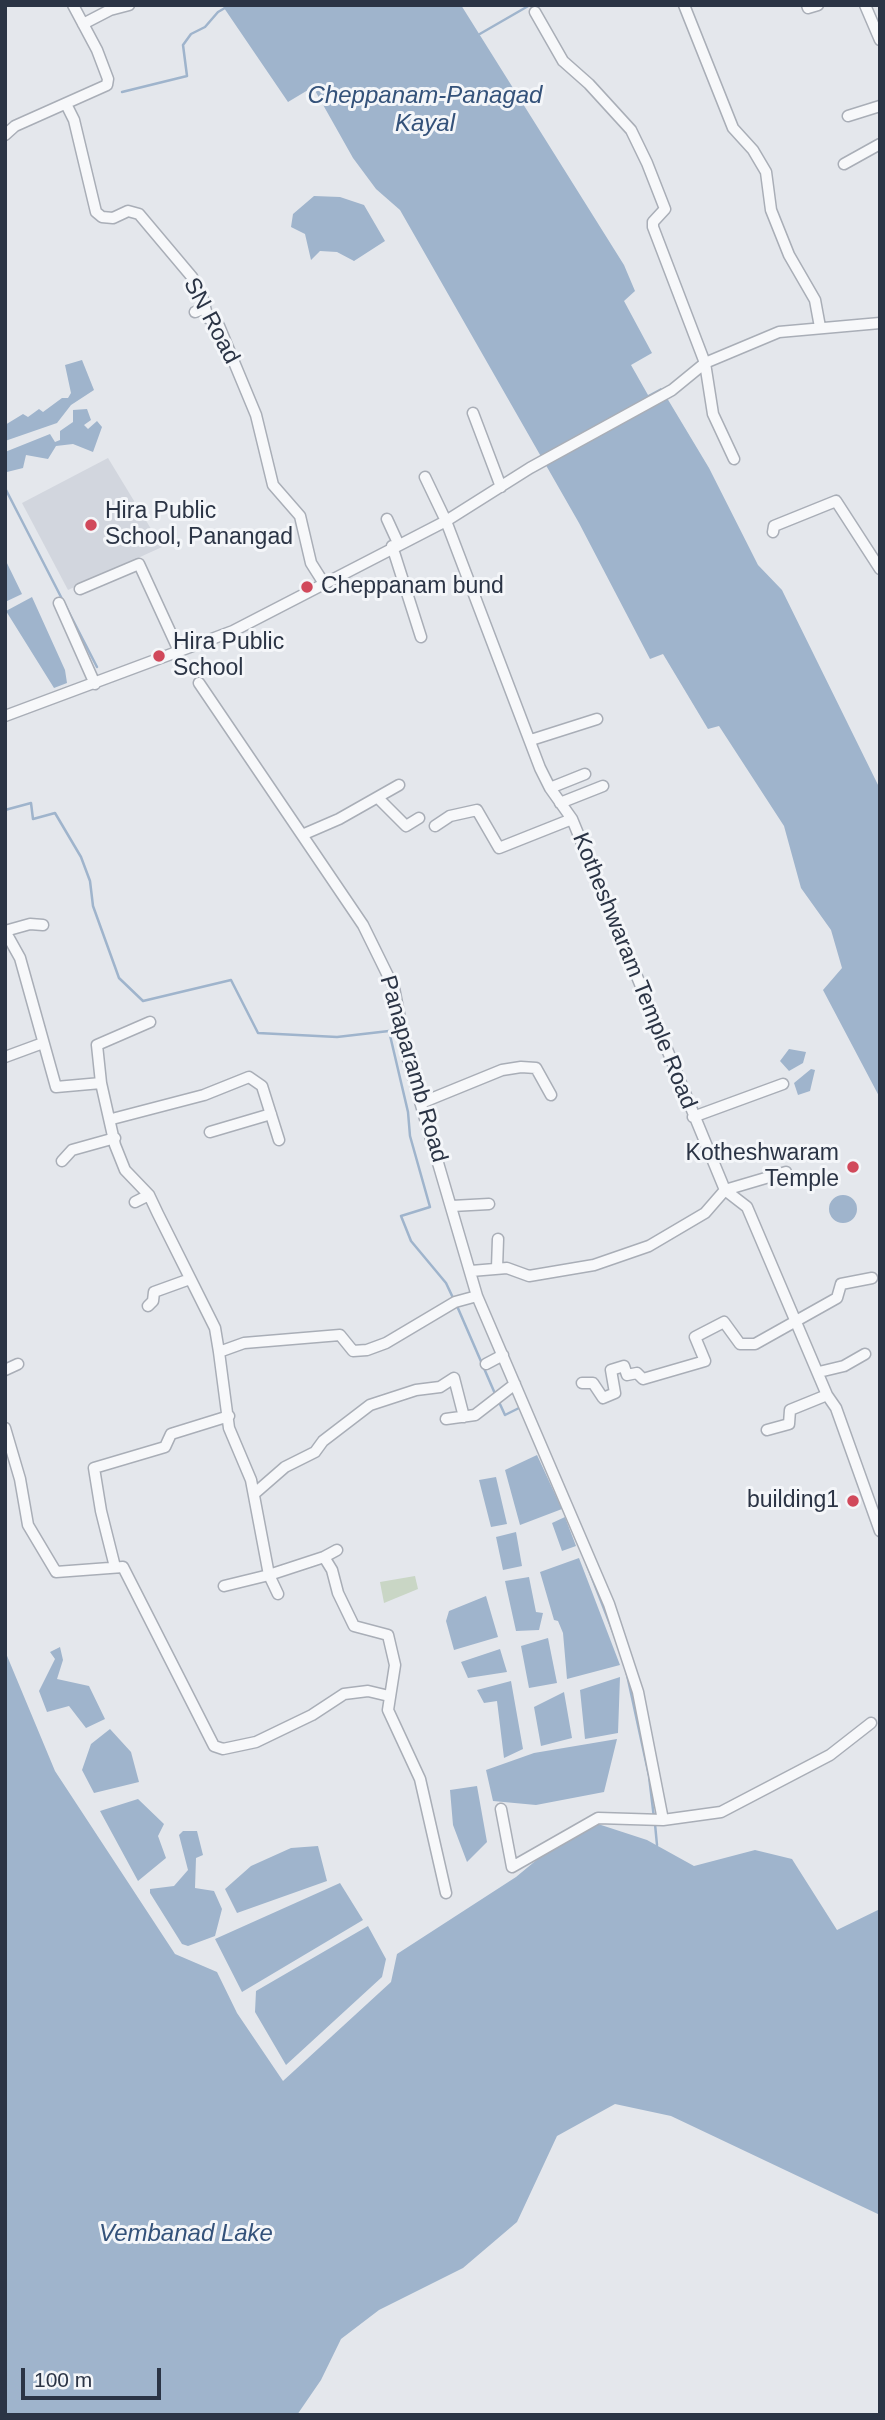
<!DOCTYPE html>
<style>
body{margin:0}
#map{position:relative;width:885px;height:2420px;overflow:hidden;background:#e4e7ec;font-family:Helvetica,sans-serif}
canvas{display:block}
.frame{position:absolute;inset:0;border:7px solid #2b3445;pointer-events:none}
.scale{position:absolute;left:21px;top:2368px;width:140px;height:32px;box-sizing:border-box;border:4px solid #2b3445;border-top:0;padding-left:9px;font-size:21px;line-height:24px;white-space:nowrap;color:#2b3445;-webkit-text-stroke:5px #f4f6f9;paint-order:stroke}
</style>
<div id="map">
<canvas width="885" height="2420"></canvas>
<div class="frame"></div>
<div class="scale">100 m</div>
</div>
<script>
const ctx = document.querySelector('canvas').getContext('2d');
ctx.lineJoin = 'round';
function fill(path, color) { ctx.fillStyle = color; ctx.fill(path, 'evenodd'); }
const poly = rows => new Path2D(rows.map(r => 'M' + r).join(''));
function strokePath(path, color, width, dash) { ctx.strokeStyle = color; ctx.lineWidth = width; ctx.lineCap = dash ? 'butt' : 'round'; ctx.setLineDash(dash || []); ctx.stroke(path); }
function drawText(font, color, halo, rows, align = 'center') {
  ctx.font = font + ' Helvetica,sans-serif'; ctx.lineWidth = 6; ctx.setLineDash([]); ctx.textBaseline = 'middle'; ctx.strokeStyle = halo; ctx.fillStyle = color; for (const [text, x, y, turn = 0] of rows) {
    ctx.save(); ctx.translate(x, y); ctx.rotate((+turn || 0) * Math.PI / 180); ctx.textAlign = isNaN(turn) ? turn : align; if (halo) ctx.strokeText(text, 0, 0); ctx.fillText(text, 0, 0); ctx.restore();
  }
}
fill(poly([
 [108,458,162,547,68,590,22,503]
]), '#d2d6de');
fill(poly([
 [415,1576,418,1589,384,1603,380,1582]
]), '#c9d6c5');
fill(poly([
 [222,5,461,5,624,265,635,291,624,301,652,353,631,365,648,395,661,388,709,468,758,565,782,590,880,789,880,1098,823,990,842,968,831,930,801,888,784,826,719,726,708,729,663,654,650,659,579,523,400,210,376,189,353,158,313,87,288,102],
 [314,196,340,197,364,205,385,241,354,261,337,252,320,251,311,260,305,234,291,227,293,214],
 [82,360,94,390,71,405,57,423,5,441,5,425,23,414,28,417,39,409,43,412,62,398,68,398,71,393,65,365],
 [87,409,91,420,84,425,88,429,97,421,102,427,93,452,73,444,56,446,48,459,26,455,23,468,7,472,5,452,50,434,55,442,60,440,60,431,73,422,73,410],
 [5,559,22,594,5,602],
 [32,597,65,670,67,683,54,688,6,611],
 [789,1049,806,1052,803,1063,789,1071,780,1061],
 [811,1069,815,1070,810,1091,798,1095,794,1083],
 '829 1209a14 14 0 1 1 28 0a14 14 0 1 1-28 0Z',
 [537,1455,562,1509,520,1525,505,1470],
 [496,1477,507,1524,491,1527,479,1480],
 [565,1517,576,1546,562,1551,552,1523],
 [516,1532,522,1566,503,1570,496,1537],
 [579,1558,620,1665,567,1679,563,1633,558,1621,554,1620,540,1572],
 [529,1577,536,1612,543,1613,539,1630,516,1631,505,1581],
 [486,1596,498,1637,454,1650,446,1621,449,1611],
 [548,1638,557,1683,529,1688,521,1646],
 [60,1647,63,1660,57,1679,89,1686,105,1719,86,1728,69,1706,47,1712,39,1691,55,1659,50,1652],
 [500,1649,507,1672,468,1678,461,1662],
 [5,1651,55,1771,175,1954,217,1972,237,2013,283,2081,391,1982,397,1954,516,1877,551,1848,598,1824,647,1840,694,1866,755,1850,792,1859,837,1930,880,1909,880,2215,671,2116,615,2104,557,2136,517,2222,463,2268,379,2310,341,2339,321,2380,297,2415,5,2415],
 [620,1677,618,1733,585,1739,580,1690],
 [511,1681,523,1749,504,1758,497,1701,484,1703,477,1690],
 [564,1692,572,1738,541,1746,534,1707],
 [110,1729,131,1752,139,1782,94,1793,82,1770,91,1744],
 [617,1739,604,1792,536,1805,493,1801,486,1770,534,1753],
 [477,1786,487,1842,467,1862,453,1825,450,1790],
 [138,1799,164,1824,158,1836,166,1858,138,1881,100,1811],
 [183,1831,197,1831,203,1855,196,1858,195,1888,214,1891,222,1909,215,1936,188,1946,182,1944,150,1893,150,1889,174,1886,188,1870,179,1835],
 [318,1846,327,1881,237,1913,225,1889,251,1866,291,1848],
 [340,1883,363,1920,242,1992,215,1939],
 [368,1926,386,1959,382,1977,286,2065,255,2012,256,1991]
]), '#9fb4cc');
strokePath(poly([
 [478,35,530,5],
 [122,92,187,76,183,45,191,34,205,27,218,12,230,5],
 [5,488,97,667],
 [5,810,31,803,33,819,55,813,81,857,90,881,93,906,119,978,143,1001,231,980,258,1033,337,1037,389,1031,408,1112,410,1136,430,1207,401,1216,411,1241,446,1283,454,1300],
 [457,1306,496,1396],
 [499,1402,505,1415,521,1407],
 [587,1565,615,1637],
 [626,1670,649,1776,654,1818],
 [655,1824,657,1845]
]), '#9fb4cc', 2.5);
const minor = poly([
 [684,5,733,128,753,150,766,172,771,210,789,255,815,300,820,327],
 [807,5,808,8,818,5],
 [865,5,880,40],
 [535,12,563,61,589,84,631,130,647,163,665,209,653,222,653,227,705,363,713,414,734,459],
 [83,24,110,10,129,5],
 [66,104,74,120,96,212,102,217,113,218,128,211,139,214,192,277,201,293,208,318,219,326,256,415,273,485,300,516,311,563,323,582],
 [848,116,880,106],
 [5,135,15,126,107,85,108,79,97,50,73,5],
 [844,164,880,144],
 [195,312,205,308],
 [473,413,501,487],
 [425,477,446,521,540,768,550,788,572,819,725,1190,747,1207,827,1395,836,1408,880,1531],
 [387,519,398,543],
 [773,532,774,526,836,501,880,569],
 [392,546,421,637],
 [80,589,139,564,179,651],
 [59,603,95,684],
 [199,683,363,925,394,988,409,1064,477,1296,609,1604,638,1692,663,1820,598,1818,512,1867,501,1809],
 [5,716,233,631,446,521,530,468,672,390,705,363,779,332,880,323],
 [531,740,597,719],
 [550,788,585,774],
 [378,798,406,826,419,818],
 [560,803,603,786],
 [435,826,450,816,477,810,499,848,572,819],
 [302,835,339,819,399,785],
 [5,931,20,958,56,1087,101,1083],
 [5,931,30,924,43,925],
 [150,1022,97,1045,101,1083,115,1145,125,1170,149,1195,158,1214,215,1328,219,1352],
 [5,1057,43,1043],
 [421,1103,502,1070,521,1067,536,1068,551,1095],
 [693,1117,783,1084],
 [112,1119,204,1095,249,1077,262,1086,279,1140],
 [210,1132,271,1114],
 [62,1161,72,1150,115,1138],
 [135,1202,149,1195],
 [452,1206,489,1204],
 [497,1268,498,1239],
 [471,1271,507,1268,529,1276,594,1265,649,1246,705,1213,725,1190,786,1172],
 [148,1306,153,1301,154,1292,190,1279],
 [486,1364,503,1355],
 [5,1370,18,1364],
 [819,1372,844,1366,865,1354],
 [582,1383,593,1383,603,1398,615,1393,611,1370,624,1366,627,1375,637,1373,643,1379,705,1361,695,1337,724,1322,740,1344,755,1344,837,1298,841,1284,872,1278],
 [446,1419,475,1415,515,1384],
 [5,1428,20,1479,28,1525,56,1572,123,1567,214,1746,223,1749,256,1742,312,1715,344,1694,368,1691,389,1696],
 [767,1430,789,1424,790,1410,827,1395],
 [254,1494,285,1467,315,1452,323,1441,370,1405,416,1390,440,1387,454,1378,464,1417],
 [324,1557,337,1550],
 [115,1567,101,1511,94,1468,165,1447,171,1434,229,1416],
 [224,1586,269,1575,278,1594],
 [663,1820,721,1812,830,1755,871,1723],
 [446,1893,420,1779,388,1710,395,1665,388,1635,354,1626,338,1593,332,1570,324,1557,269,1575,251,1480,229,1428,219,1352,244,1343,340,1335,353,1351,367,1350,386,1343,455,1302,477,1296]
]);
strokePath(minor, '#a9aeb7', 13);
strokePath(minor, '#f7f8fa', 10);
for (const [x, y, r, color] of [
 [91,525,7,"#d1495b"],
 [307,587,7,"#d1495b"],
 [159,656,7,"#d1495b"],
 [853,1167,7,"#d1495b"],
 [853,1501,7,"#d1495b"]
]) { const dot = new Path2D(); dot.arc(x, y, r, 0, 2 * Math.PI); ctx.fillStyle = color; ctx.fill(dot); strokePath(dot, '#f4f6f9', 2.5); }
drawText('23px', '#2b3445', '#f4f6f9', [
 ["SN Road",211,321,62],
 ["Kotheshwaram Temple Road",634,971,68],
 ["Panaparamb Road",413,1069,74]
]);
drawText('23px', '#2b3445', '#f4f6f9', [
 ["Hira Public",105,512],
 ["School, Panangad",105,538],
 ["Cheppanam bund",321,587],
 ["Hira Public",173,643],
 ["School",173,669],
 ["Kotheshwaram",839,1154,"right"],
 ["Temple",839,1180,"right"],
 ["building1",839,1501,"right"]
], 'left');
drawText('italic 24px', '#34527a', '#f4f6f9', [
 ["Cheppanam-Panagad",425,96],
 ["Kayal",425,124],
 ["Vembanad Lake",186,2234]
]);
</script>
